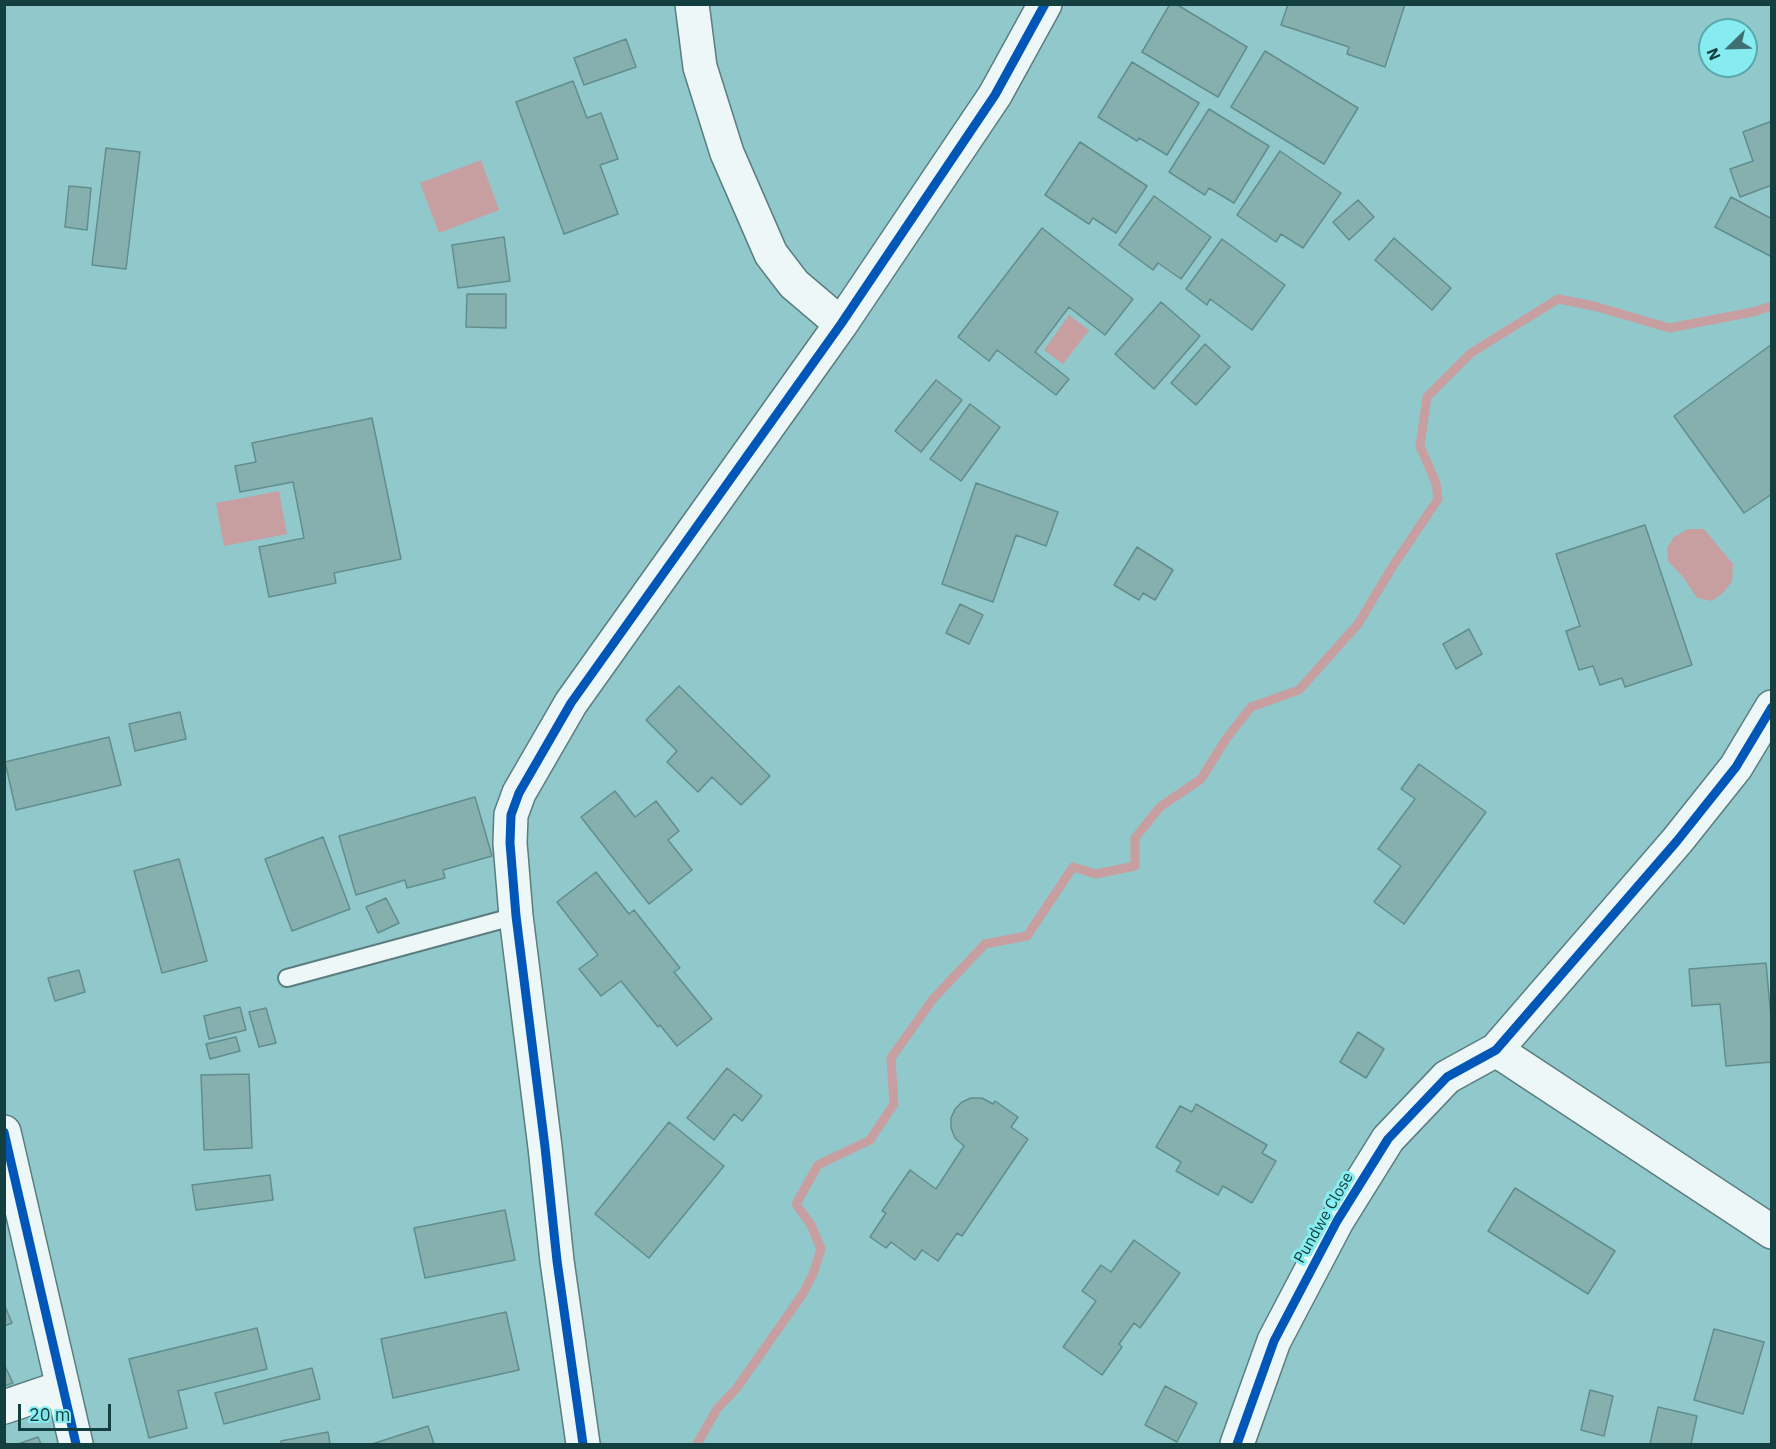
<!DOCTYPE html>
<style>
body{margin:0}
#map{position:relative;width:1776px;height:1449px;overflow:hidden;background:#91c8cb;font-family:"IBM Plex Sans",sans-serif}
canvas{display:block}
.frame{position:absolute;inset:0;border:6px solid #133f41;pointer-events:none}
.north{position:absolute;left:1698px;top:18px;width:60px;height:60px;box-sizing:border-box;background:#86ecf0;border:2px solid #58a7aa;border-radius:50%;rotate:247deg;font-size:16px;font-weight:700;line-height:24px;text-align:center;color:#133f41}
.north::after{content:'';display:block;margin:auto;width:21px;height:27px;background:#3f6f71;clip-path:polygon(50% 0,100% 100%,50% 72%,0 100%)}
.scale{position:absolute;left:18px;top:1404px;width:93px;height:27px;box-sizing:border-box;border:3px solid #133f41;border-top:0;padding-left:8px;font-size:18px;line-height:21px;white-space:nowrap;color:#133f41;-webkit-text-stroke:4px #86ecf0;paint-order:stroke}
</style>
<div id="map">
<canvas width="1776" height="1449"></canvas>
<div class="frame"></div>
<div class="north">N</div>
<div class="scale">20 m</div>
</div>
<script>
const ctx = document.querySelector('canvas').getContext('2d');
ctx.lineJoin = 'round';
function fill(path, color) { ctx.fillStyle = color; ctx.fill(path, 'evenodd'); }
const poly = rows => new Path2D(rows.map(r => 'M' + r).join(''));
function strokePath(path, color, width, dash) { ctx.strokeStyle = color; ctx.lineWidth = width; ctx.lineCap = dash ? 'butt' : 'round'; ctx.setLineDash(dash || []); ctx.stroke(path); }
function drawText(font, color, halo, rows, align = 'center') {
  ctx.font = font + ' "IBM Plex Sans",sans-serif'; ctx.lineWidth = 6; ctx.setLineDash([]); ctx.textBaseline = 'middle'; ctx.strokeStyle = halo; ctx.fillStyle = color; for (const [text, x, y, turn = 0] of rows) {
    ctx.save(); ctx.translate(x, y); ctx.rotate((+turn || 0) * Math.PI / 180); ctx.textAlign = isNaN(turn) ? turn : align; if (halo) ctx.strokeText(text, 0, 0); ctx.fillText(text, 0, 0); ctx.restore();
  }
}
fill(poly([
 [481,160,499,210,439,233,420,183],
 [1069,315,1089,330,1063,364,1044,350],
 [279,491,287,534,224,546,216,503],
 [1688,529,1704,529,1733,564,1732,581,1724,592,1712,601,1697,598,1683,577,1668,561,1667,548,1674,537]
]), '#c89fa0');
strokePath(poly([
 [697,1444,717,1409,736,1389,802,1295,813,1274,821,1249,811,1225,796,1204,818,1165,870,1140,894,1104,891,1058,933,999,985,944,1027,936,1073,867,1096,874,1135,866,1135,838,1160,807,1201,779,1226,739,1251,707,1299,690,1358,624,1391,569,1438,499,1436,483,1420,446,1427,397,1471,353,1558,299,1594,306,1669,328,1753,312,1772,306]
]), '#c89fa0', 9);
const building = poly([
 [1170,4,1176,4,1247,47,1218,97,1142,52,1170,4],
 [1288,4,1405,4,1385,67,1347,54,1349,47,1281,25,1288,4],
 [626,39,636,67,584,85,574,58,626,39],
 [1265,51,1358,108,1324,164,1231,107,1265,51],
 [1132,62,1199,103,1167,155,1139,138,1137,141,1098,117,1132,62],
 [573,81,587,118,601,113,618,159,600,165,618,214,564,234,516,102,573,81],
 [1209,109,1269,146,1234,203,1209,188,1205,195,1169,172,1209,109],
 [1772,121,1772,185,1740,197,1730,169,1753,161,1743,132,1772,121],
 [1080,142,1147,186,1116,233,1093,218,1089,224,1045,195,1080,142],
 [106,148,140,152,126,269,92,265,106,148],
 [1280,151,1341,193,1303,248,1281,234,1276,242,1237,215,1280,151],
 [69,186,91,188,87,230,65,227,69,186],
 [1154,196,1211,237,1181,279,1158,263,1153,270,1119,245,1154,196],
 [1731,197,1772,219,1772,257,1715,227,1731,197],
 [1358,200,1374,217,1349,240,1333,222,1358,200],
 [1042,228,1133,299,1105,335,1069,307,1035,352,1069,379,1056,395,997,350,989,361,958,337,1042,228],
 [504,237,510,281,458,288,452,245,504,237],
 [1394,238,1451,288,1432,310,1375,260,1394,238],
 [1222,239,1285,285,1252,330,1210,299,1207,305,1186,289,1222,239],
 [467,294,506,294,506,328,466,327,467,294],
 [1161,302,1200,336,1154,389,1115,354,1161,302],
 [1205,344,1230,367,1196,405,1171,383,1205,344],
 [1772,344,1772,494,1744,513,1674,416,1772,344],
 [936,380,962,400,921,452,895,431,936,380],
 [970,404,1000,427,961,481,930,459,970,404],
 [372,418,401,559,334,573,336,583,269,597,259,547,304,538,293,482,240,492,235,466,256,462,252,443,372,418],
 [976,483,1058,512,1046,546,1016,535,993,602,942,584,976,483],
 [1645,525,1692,665,1625,687,1622,678,1600,685,1593,666,1579,670,1566,631,1580,626,1556,554,1645,525],
 [1137,547,1173,570,1155,600,1143,593,1139,600,1114,585,1137,547],
 [960,604,983,615,969,644,946,633,960,604],
 [1469,629,1482,654,1456,669,1443,644,1469,629],
 [679,686,770,776,741,805,712,777,698,792,667,762,677,751,646,720,679,686],
 [180,712,186,739,135,751,129,724,180,712],
 [109,737,121,785,16,810,5,762,109,737],
 [1419,764,1486,812,1404,924,1374,902,1401,866,1378,849,1415,799,1401,789,1419,764],
 [615,791,635,817,656,801,679,831,668,840,692,870,649,904,581,817,615,791],
 [475,797,492,856,443,870,445,878,407,888,405,880,356,895,339,836,475,797],
 [323,837,350,909,292,931,265,859,323,837],
 [179,859,207,961,162,973,134,871,179,859],
 [596,872,629,914,634,910,680,968,674,972,712,1019,677,1046,660,1025,658,1027,621,981,601,996,579,969,598,955,557,902,596,872],
 [386,898,399,923,378,933,366,907,386,898],
 [1766,963,1772,1029,1772,1062,1726,1066,1720,1004,1692,1006,1689,969,1766,963],
 [79,970,85,992,55,1001,48,978,79,970],
 [240,1007,246,1030,209,1039,204,1016,240,1007],
 [266,1008,276,1043,259,1047,249,1012,266,1008],
 [1358,1032,1384,1049,1366,1078,1340,1062,1358,1032],
 [236,1037,240,1051,210,1059,206,1044,236,1037],
 [727,1068,762,1096,742,1121,734,1114,714,1140,687,1118,727,1068],
 [249,1074,252,1148,204,1150,201,1075,249,1074],
 [971,1098,982,1098,993,1104,995,1101,1018,1117,1011,1127,1028,1139,962,1236,957,1233,938,1261,922,1250,915,1260,891,1242,886,1248,870,1237,886,1213,882,1211,910,1170,936,1189,964,1146,955,1138,951,1128,951,1118,955,1109,962,1102,971,1098],
 [1196,1104,1267,1145,1262,1153,1276,1161,1252,1203,1223,1186,1218,1195,1176,1171,1181,1162,1156,1147,1180,1106,1192,1112,1196,1104],
 [669,1122,724,1166,649,1258,595,1214,669,1122],
 [270,1175,273,1200,196,1210,192,1185,270,1175],
 [1515,1188,1615,1251,1588,1294,1488,1231,1515,1188],
 [505,1210,515,1260,425,1278,414,1228,505,1210],
 [1134,1240,1180,1273,1140,1328,1134,1323,1119,1344,1122,1347,1102,1375,1063,1347,1096,1301,1082,1291,1101,1265,1111,1272,1134,1240],
 [4,1304,12,1323,4,1326,4,1304],
 [506,1312,519,1370,393,1398,381,1339,506,1312],
 [257,1328,267,1369,178,1391,187,1428,149,1438,129,1359,257,1328],
 [1714,1329,1764,1342,1743,1414,1694,1400,1714,1329],
 [4,1364,13,1383,4,1386,4,1364],
 [312,1368,320,1399,224,1424,215,1393,312,1368],
 [1165,1386,1197,1403,1177,1442,1145,1425,1165,1386],
 [1590,1390,1613,1396,1604,1436,1581,1430,1590,1390],
 [1658,1407,1697,1416,1691,1444,1650,1444,1658,1407],
 [428,1426,434,1444,372,1444,428,1426],
 [328,1432,330,1444,281,1444,281,1441,328,1432],
 [38,1437,41,1444,18,1444,38,1437]
]);
fill(building, '#85b0ae');
strokePath(building, '#618e8d', 1.5);
const service = poly([
 [287,978,516,916]
]);
const minor = poly([
 [692,4,700,67,727,153,771,254,794,284,841,324],
 [1496,1050,1772,1232],
 [4,1132,76,1444],
 [4,1407,63,1387],
 [583,1444,557,1261,545,1147,516,916,510,843,511,815,519,793,571,703,841,324,995,95,1045,4],
 [1237,1444,1274,1341,1337,1221,1388,1139,1447,1077,1496,1050,1677,841,1736,767,1772,707]
]);
strokePath(service, '#5a7d7f', 20);
strokePath(minor, '#5a7d7f', 36);
strokePath(service, '#eef7f7', 16);
strokePath(minor, '#eef7f7', 33);
strokePath(poly([
 [4,1132,76,1444],
 [583,1444,557,1261,545,1147,516,916,510,843,511,815,519,793,571,703,841,324,995,95,1045,4],
 [1237,1444,1274,1341,1337,1221,1388,1139,1447,1077,1496,1050,1677,841,1736,767,1772,707]
]), '#0057b8', 9);
drawText('16px', '#133f41', '#86ecf0', [
 ["Pundwe Close",1324,1218,-60]
]);
</script>
